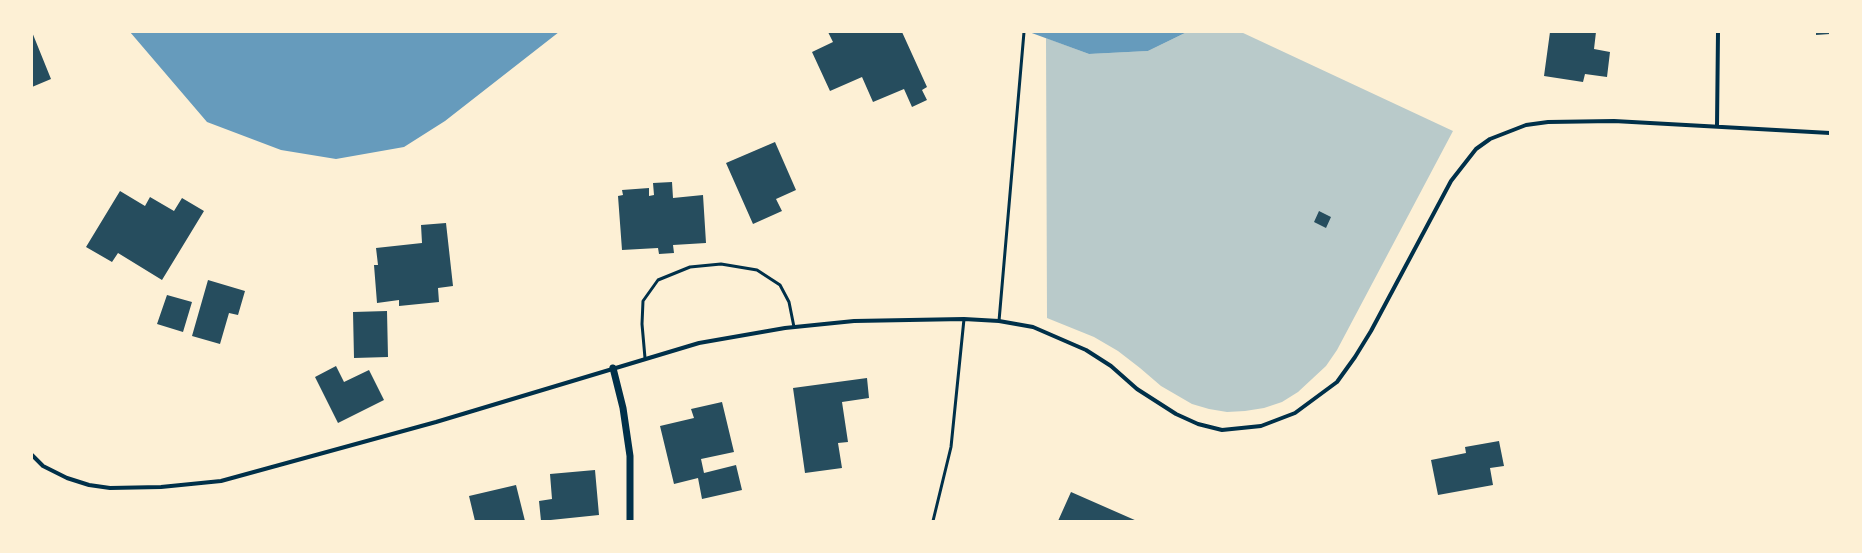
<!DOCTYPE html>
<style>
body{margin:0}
#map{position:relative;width:1862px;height:553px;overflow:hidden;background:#fdf0d5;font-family:Montserrat,sans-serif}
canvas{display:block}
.frame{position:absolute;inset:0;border:33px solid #fdf0d5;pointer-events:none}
</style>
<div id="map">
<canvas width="1862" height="553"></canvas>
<div class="frame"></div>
</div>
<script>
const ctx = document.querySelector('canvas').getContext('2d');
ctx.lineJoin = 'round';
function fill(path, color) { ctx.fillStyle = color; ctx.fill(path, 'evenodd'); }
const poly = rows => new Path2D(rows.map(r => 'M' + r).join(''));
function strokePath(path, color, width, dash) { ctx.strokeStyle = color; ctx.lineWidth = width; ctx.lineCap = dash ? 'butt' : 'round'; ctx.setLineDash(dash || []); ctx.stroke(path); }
fill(poly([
 [1187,32,1241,32,1453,131,1337,350,1326,366,1298,392,1282,402,1264,408,1245,411,1227,412,1209,409,1192,404,1161,386,1140,368,1118,351,1094,337,1047,318,1046,38,1089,54,1148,51]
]), '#b9caca');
fill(poly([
 [130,32,559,32,445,121,404,147,336,159,281,150,207,122],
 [1029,32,1187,32,1148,51,1089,54]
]), '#669bbc');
fill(poly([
 [32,32,51,79,32,87],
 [828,32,902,32,927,87,922,90,927,100,912,107,904,89,873,102,862,77,830,91,812,52,833,42],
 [1550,32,1596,32,1594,49,1610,52,1607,77,1585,74,1583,82,1544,76],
 [1816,32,1830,32,1830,34,1816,35],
 [775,142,796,190,776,199,782,211,753,224,726,163],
 [672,182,673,198,703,195,706,243,673,245,674,253,659,254,658,248,622,250,618,196,623,195,622,190,649,188,649,196,654,195,653,183],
 [120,191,145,206,150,197,174,211,182,198,204,211,162,280,118,253,112,262,86,247],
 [1319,211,1331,217,1326,228,1314,222],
 [446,223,453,286,438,288,439,302,399,306,399,300,377,303,374,265,378,265,376,248,422,243,421,225],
 [208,280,245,291,238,315,229,313,220,344,192,336],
 [167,295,192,302,183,332,157,324],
 [387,311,388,357,354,358,353,312],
 [336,366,344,382,369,370,384,400,338,423,315,377],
 [867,378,869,398,842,402,848,442,838,443,842,468,805,473,793,388],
 [722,402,734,452,701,459,704,473,736,465,742,490,702,499,698,478,674,484,660,426,694,418,691,409],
 [1499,441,1504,466,1490,468,1493,485,1438,495,1431,460,1466,453,1465,447],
 [595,470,599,515,541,521,539,501,552,499,550,474],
 [516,485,525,521,475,521,469,496],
 [1071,492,1137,521,1058,521]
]), '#264d5e');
strokePath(poly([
 [999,321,1024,32],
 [645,358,642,324,643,301,658,280,690,267,721,264,757,270,780,285,789,302,794,327],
 [933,521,951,447,964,319]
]), '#003049', 3);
strokePath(poly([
 [1717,126,1718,32],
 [32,455,43,466,67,478,89,485,110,488,161,487,221,481,436,422,699,343,785,328,854,321,964,319,999,321,1033,327,1086,350,1111,366,1137,389,1176,414,1198,424,1222,430,1261,426,1295,413,1337,382,1355,357,1371,331,1451,181,1476,149,1490,139,1526,125,1548,122,1614,121,1830,133]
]), '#003049', 4);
strokePath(poly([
 [613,368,623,408,630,456,630,521]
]), '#003049', 7);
</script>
